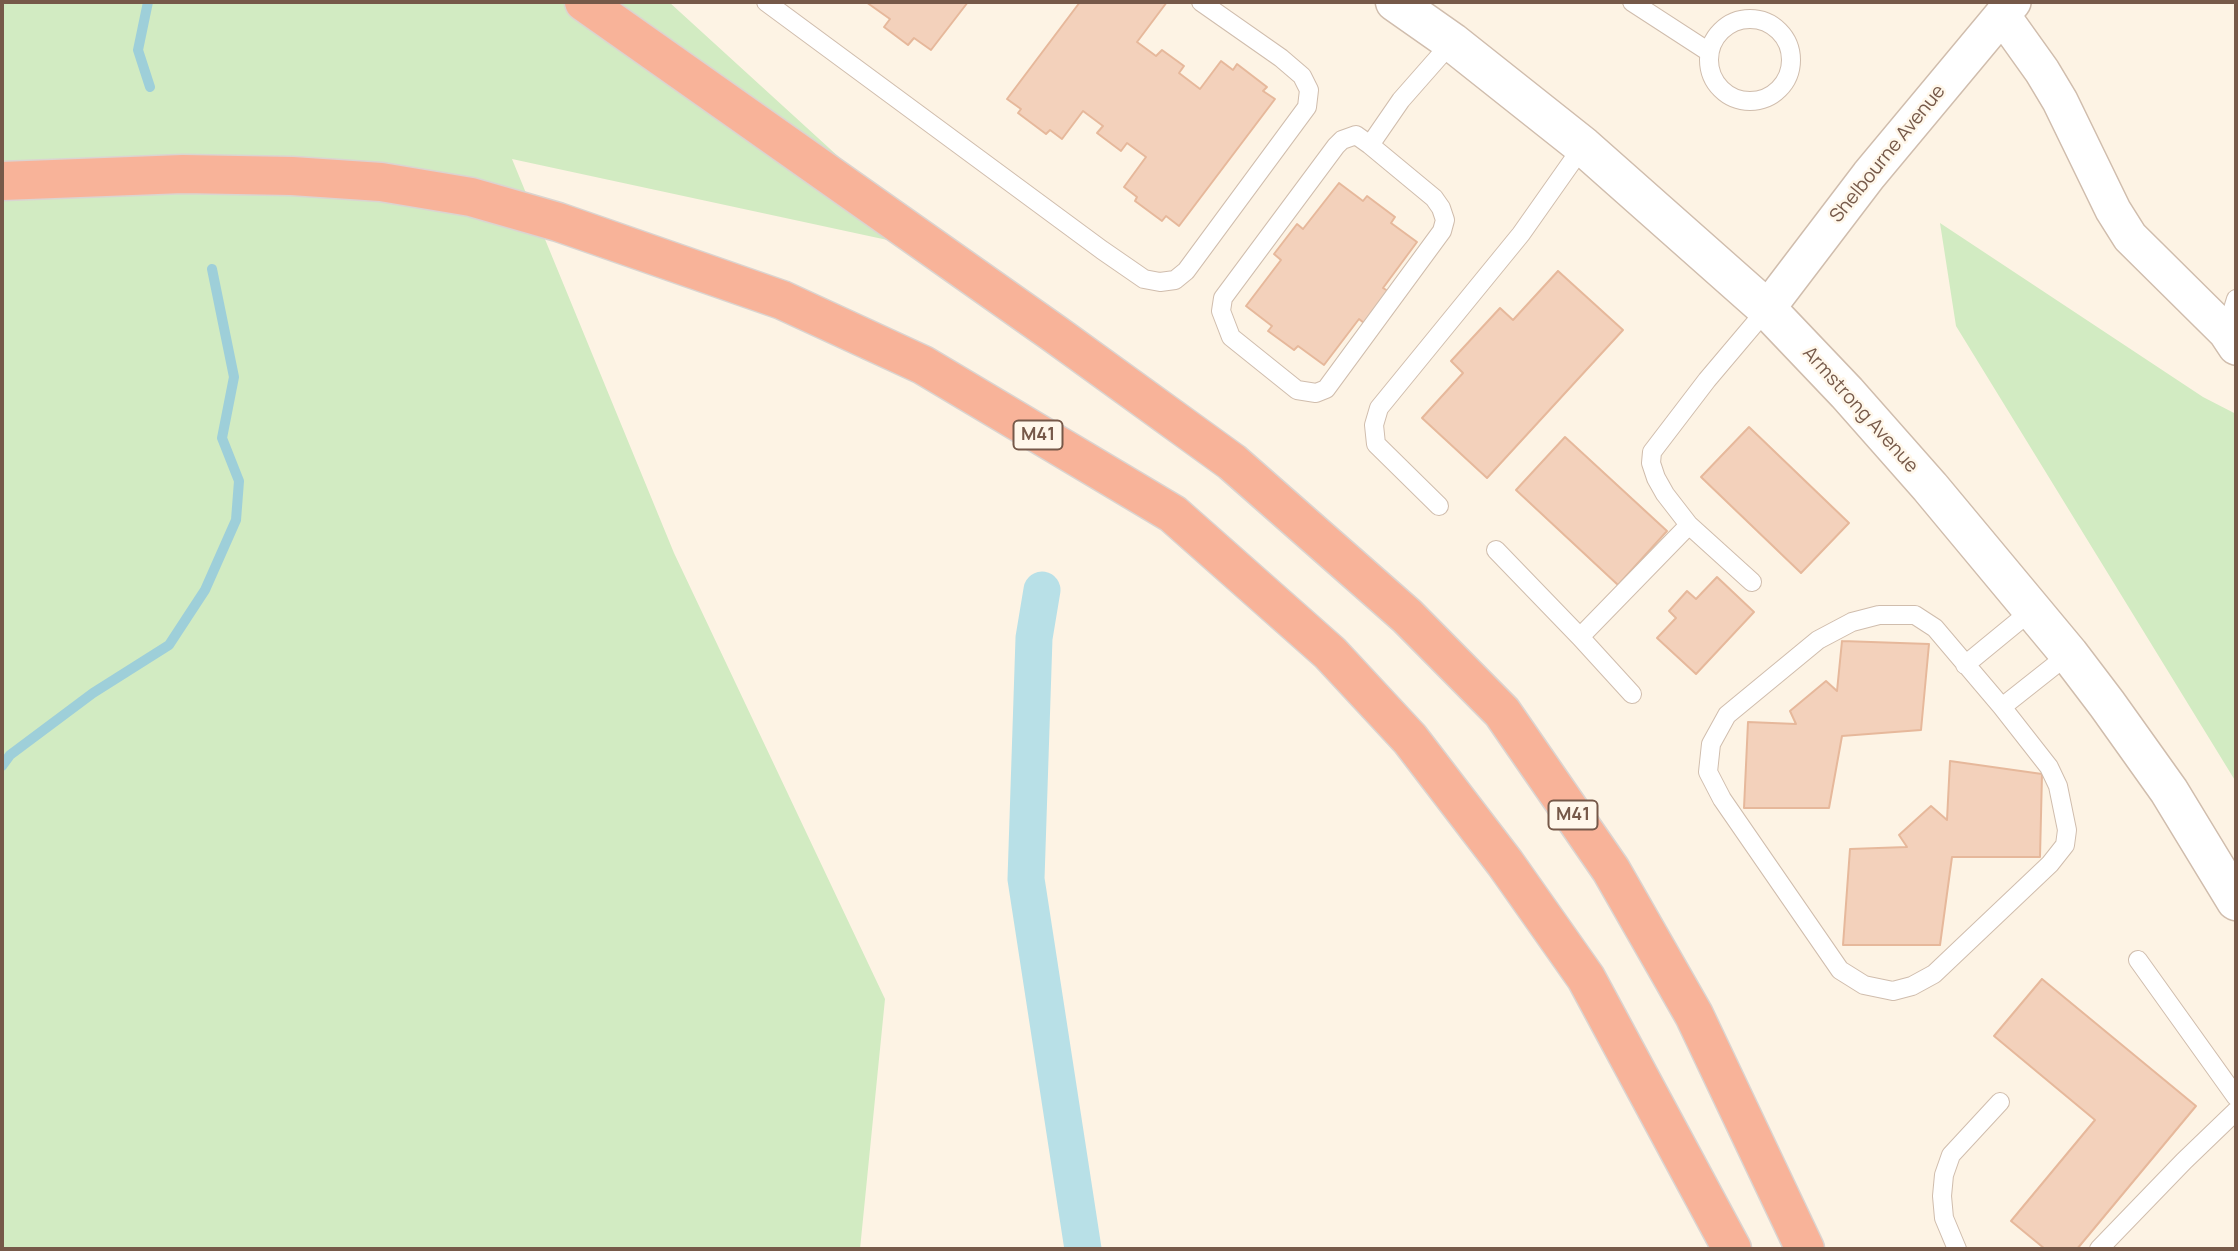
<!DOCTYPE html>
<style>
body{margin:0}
#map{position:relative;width:2238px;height:1251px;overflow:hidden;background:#fdf3e4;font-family:Manrope,sans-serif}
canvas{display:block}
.frame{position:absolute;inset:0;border:4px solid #765949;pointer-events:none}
</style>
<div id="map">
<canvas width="2238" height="1251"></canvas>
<div class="frame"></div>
</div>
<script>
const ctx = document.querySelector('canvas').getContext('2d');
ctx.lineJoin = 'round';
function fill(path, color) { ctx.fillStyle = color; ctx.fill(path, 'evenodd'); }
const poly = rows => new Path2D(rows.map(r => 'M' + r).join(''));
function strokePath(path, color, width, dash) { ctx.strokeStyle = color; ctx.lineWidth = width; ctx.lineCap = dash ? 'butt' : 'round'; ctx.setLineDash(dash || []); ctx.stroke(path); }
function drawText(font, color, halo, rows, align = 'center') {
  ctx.font = font + ' Manrope,sans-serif'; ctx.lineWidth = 5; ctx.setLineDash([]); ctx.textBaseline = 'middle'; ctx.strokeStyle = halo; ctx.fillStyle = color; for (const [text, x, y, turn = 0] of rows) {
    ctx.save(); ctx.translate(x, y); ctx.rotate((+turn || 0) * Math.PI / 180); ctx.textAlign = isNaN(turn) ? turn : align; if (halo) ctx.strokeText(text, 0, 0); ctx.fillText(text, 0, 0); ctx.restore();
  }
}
fill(poly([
 [2,2,669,2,943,252,512,159,674,553,885,999,860,1249,2,1249],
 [1940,223,2203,397,2236,414,2236,782,1956,326]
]), '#d2ebc2');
strokePath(poly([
 [148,2,138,50,150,87],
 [2,766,10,755,93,693,169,645,205,590,236,520,239,481,222,438,234,377,212,269]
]), '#9ecfd9', 10);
strokePath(poly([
 [1042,590,1034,638,1026,879,1083,1249]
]), '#b8e0e7', 37);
const building = poly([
 [866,2,968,2,931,50,914,38,908,45,884,27,890,19,866,2],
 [1080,2,1167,2,1137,42,1156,56,1162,50,1184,66,1179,73,1200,89,1221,61,1233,70,1237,64,1267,87,1263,91,1275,99,1179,226,1166,216,1162,221,1135,201,1137,197,1124,187,1146,157,1127,143,1121,151,1097,133,1103,126,1083,111,1062,139,1050,130,1046,134,1018,113,1021,109,1007,99,1080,2],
 [1339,183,1363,201,1367,196,1395,217,1391,223,1417,242,1383,288,1388,291,1364,323,1359,319,1324,365,1298,346,1294,350,1268,331,1272,326,1246,306,1281,260,1274,254,1297,224,1303,229,1339,183],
 [1558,271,1623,330,1487,478,1422,418,1463,373,1451,361,1500,308,1513,320,1558,271],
 [1749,427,1849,523,1801,573,1701,477,1749,427],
 [1565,437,1667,531,1618,585,1516,490,1565,437],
 [1717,577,1754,612,1696,674,1657,638,1676,618,1669,611,1687,591,1696,599,1717,577],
 [1842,641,1929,644,1921,730,1842,736,1829,808,1744,808,1748,722,1796,724,1790,711,1826,681,1837,691,1842,641],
 [1950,761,2042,774,2040,857,1952,857,1940,945,1843,945,1850,849,1907,847,1899,835,1931,806,1947,820,1950,761],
 [2042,979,2196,1106,2077,1249,2045,1249,2011,1221,2095,1120,1994,1036,2042,979]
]);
fill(building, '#f3d1bb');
strokePath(building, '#e6b89b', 2);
const service = poly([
 [766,2,1102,250,1144,279,1160,282,1175,280,1186,271,1307,107,1309,90,1302,76,1281,58,1201,2],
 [1632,2,1709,52],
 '1709 60a41 41 0 1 1 82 0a41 41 0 1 1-82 0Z',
 [1370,145,1356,135,1342,140,1336,146,1223,298,1221,311,1231,337,1297,390,1316,393,1326,389,1442,231,1445,220,1441,208,1434,198,1370,145,1401,100,1452,42],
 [2226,332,2236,299],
 [1439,506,1376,444,1374,425,1379,408,1521,234,1583,146],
 [1496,550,1580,637],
 [1752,582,1689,525,1665,494,1656,478,1651,463,1652,452,1707,380,1767,309],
 [1879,615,1915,615,1935,628,2002,707,2049,767,2058,786,2067,830,2065,845,2050,864,1934,974,1912,986,1893,991,1864,985,1840,970,1722,799,1708,772,1711,744,1727,715,1818,640,1852,622,1879,615],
 [1965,665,2032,610],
 [1632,694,1580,637,1689,525],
 [2002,707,2069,654],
 [2138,960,2236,1097],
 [1957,1249,1944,1218,1942,1196,1944,1175,1951,1155,2000,1102],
 [2099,1249,2184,1161,2236,1111]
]);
const minor = poly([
 [2002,15,2042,71,2060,101,2113,210,2130,237,2226,332,2236,347],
 [1767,309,1869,175,2013,2]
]);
const tertiary = poly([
 [1395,2,1452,42,1583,146,1767,309,1847,393,1930,487,2069,654,2107,704,2169,791,2236,901]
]);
const motorway = poly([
 [584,2,1055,334,1232,462,1407,616,1502,712,1611,870,1694,1015,1805,1249],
 [2,181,183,174,292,176,381,182,471,197,558,222,782,300,923,365,1173,514,1330,653,1410,739,1505,863,1586,978,1732,1249]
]);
strokePath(service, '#d0bdad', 20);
strokePath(minor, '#d0bdad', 38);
strokePath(tertiary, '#d0bdad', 41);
strokePath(motorway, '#dbd4d0', 41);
strokePath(service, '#fff', 18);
strokePath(minor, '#fff', 35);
strokePath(tertiary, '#fff', 38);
strokePath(motorway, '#f8b399', 38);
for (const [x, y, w] of [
 [1038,435,49],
 [1573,815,49]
]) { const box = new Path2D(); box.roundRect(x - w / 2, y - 14.5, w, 29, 5); ctx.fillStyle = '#fff7ea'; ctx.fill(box); strokePath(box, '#765949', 2); }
drawText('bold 18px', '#765949', null, [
 ["M41",1038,435],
 ["M41",1573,815]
]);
drawText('19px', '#765949', '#fff7ea', [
 ["Shelbourne Avenue",1888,154,-51],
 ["Armstrong Avenue",1860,410,48]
]);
</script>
